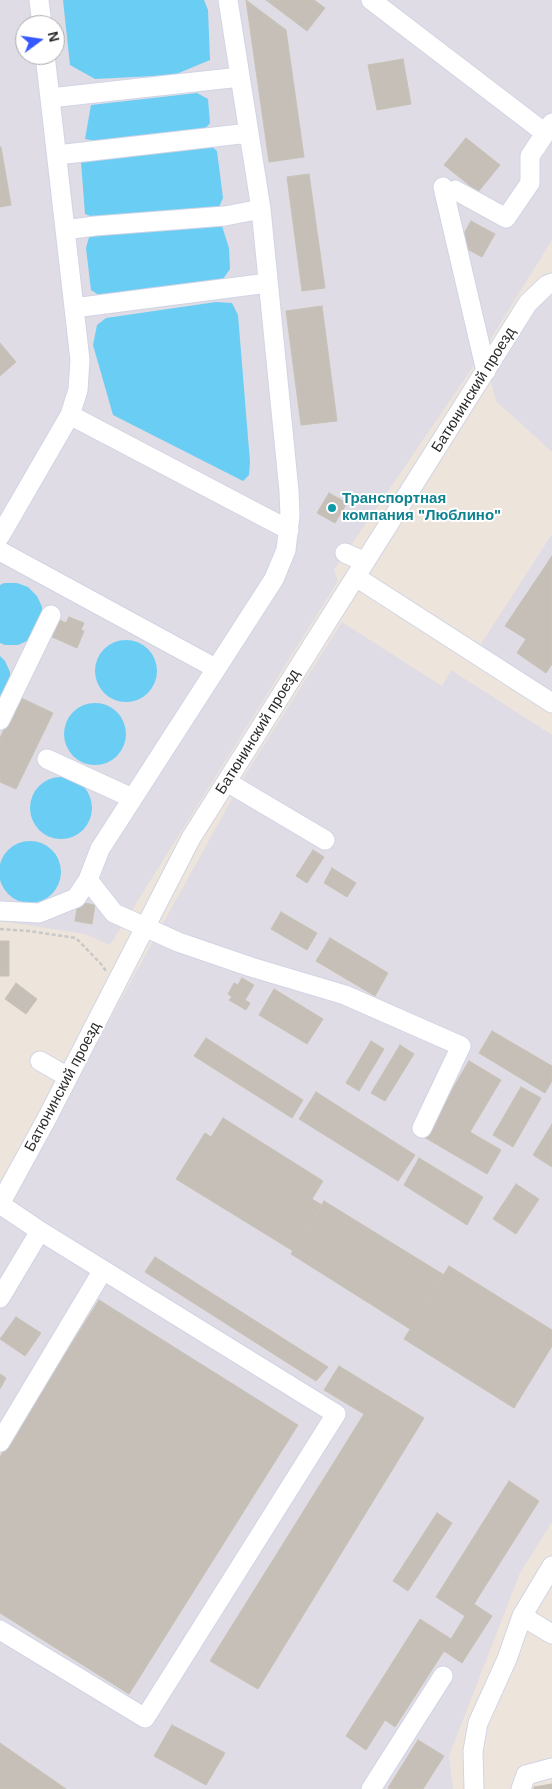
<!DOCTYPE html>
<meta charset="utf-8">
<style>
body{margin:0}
#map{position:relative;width:552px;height:1789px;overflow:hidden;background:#ede5db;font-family:Helvetica,sans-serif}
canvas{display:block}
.north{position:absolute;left:15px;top:15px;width:50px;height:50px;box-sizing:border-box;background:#fff;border:1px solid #aaa;border-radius:50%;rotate:76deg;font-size:14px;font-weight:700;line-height:20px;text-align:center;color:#2a2a2a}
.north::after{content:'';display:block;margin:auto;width:18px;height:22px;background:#3659ff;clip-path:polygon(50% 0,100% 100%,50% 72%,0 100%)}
</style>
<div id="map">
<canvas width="552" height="1789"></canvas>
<div class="north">N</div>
</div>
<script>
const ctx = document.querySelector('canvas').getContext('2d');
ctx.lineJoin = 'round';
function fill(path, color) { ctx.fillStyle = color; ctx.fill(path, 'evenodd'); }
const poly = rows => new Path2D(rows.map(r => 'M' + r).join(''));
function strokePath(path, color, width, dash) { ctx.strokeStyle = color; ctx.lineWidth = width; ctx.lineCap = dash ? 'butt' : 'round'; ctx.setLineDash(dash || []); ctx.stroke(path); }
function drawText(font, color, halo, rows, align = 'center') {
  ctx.font = font + ' Helvetica,sans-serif'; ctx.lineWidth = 4; ctx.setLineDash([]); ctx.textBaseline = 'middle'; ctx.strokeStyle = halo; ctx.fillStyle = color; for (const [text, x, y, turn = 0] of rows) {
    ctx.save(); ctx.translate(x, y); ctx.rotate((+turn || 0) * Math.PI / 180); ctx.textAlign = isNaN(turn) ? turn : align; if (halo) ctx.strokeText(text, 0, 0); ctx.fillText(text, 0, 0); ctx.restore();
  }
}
fill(poly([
 [0,0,552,0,552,240,475,364,334,570,338,581,110,945,85,934,0,921],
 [25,25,55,25,55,55,25,55],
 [552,296,552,452,496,401,489,375,534,307],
 [552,534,552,691,479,647],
 [342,622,442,686,451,670,552,735,552,1522,520,1573,449,1756,453,1789,0,1789,0,1218,234,795,327,834,242,780]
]), '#dfdce5');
fill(poly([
 [63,0,204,0,208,10,210,60,174,75,95,79,70,65],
 [197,93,208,99,210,123,205,129,107,143,85,139,91,105],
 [210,145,217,151,223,198,219,207,209,211,99,219,85,214,81,162,88,158],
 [215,223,222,226,229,248,230,269,223,279,102,297,91,290,86,248,89,237,104,231],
 [216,302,232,303,238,315,250,462,249,475,243,481,113,415,93,345,97,325,106,318],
 [4,583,17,583,28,587,37,596,42,607,42,620,29,640,18,645,5,645,0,643,0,585],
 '95 671a31 31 0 1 1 62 0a31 31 0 1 1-62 0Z',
 [0,656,5,661,10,672,10,684,0,701],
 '64 734a31 31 0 1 1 62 0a31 31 0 1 1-62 0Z',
 '30 808a31 31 0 1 1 62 0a31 31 0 1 1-62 0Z',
 '-1 872a31 31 0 1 1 62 0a31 31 0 1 1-62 0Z'
]), '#6acdf3');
const building = poly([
 [246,0,286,30,304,157,269,162,246,0],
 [266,0,314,0,325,8,307,31,266,0],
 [403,59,411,104,377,110,368,65,403,59],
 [466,138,500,165,478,192,444,165,466,138],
 [0,147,1,147,11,205,0,207,0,147],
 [309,174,325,288,302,291,287,177,309,174],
 [471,221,495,234,482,257,458,244,471,221],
 [322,306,337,421,301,425,286,311,322,306],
 [0,343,16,362,0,376,0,343],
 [329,493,347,503,335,523,317,513,329,493],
 [552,556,552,664,546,673,517,653,526,639,505,626,552,556],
 [69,617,84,623,81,630,84,631,77,648,50,636,58,619,66,623,69,617],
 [19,697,53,713,16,789,0,782,0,738,19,697],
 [313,850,324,857,307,883,296,876,313,850],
 [332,868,356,883,347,897,324,883,332,868],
 [78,902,95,905,92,924,75,921,78,902],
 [281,912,317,933,307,950,271,929,281,912],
 [330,938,388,973,375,996,316,961,330,938],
 [0,941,9,941,9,976,0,976,0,941],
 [242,978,254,985,245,1000,250,1003,246,1010,229,1000,232,997,228,994,234,983,238,985,242,978],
 [16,983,37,999,26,1014,5,999,16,983],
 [274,989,323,1019,307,1044,259,1015,274,989],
 [492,1031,552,1066,552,1081,545,1093,479,1053,492,1031],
 [206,1038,303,1100,292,1118,194,1056,206,1038],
 [371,1041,384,1049,359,1091,346,1083,371,1041],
 [400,1045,414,1054,385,1101,371,1093,400,1045],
 [469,1061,501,1080,470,1132,501,1150,487,1174,424,1137,469,1061],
 [521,1087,541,1098,513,1147,493,1135,521,1087],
 [316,1092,415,1155,398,1181,299,1119,316,1092],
 [223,1118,323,1181,312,1199,322,1205,293,1251,176,1179,205,1133,211,1137,223,1118],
 [552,1124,552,1167,533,1155,552,1124],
 [419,1158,483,1197,467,1225,404,1185,419,1158],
 [516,1184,539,1199,516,1234,493,1219,516,1184],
 [324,1201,444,1275,410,1329,291,1254,324,1201],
 [155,1257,328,1367,316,1381,145,1272,155,1257],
 [449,1266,552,1330,552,1346,514,1408,404,1339,449,1266],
 [99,1300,298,1425,129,1694,0,1613,0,1457,99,1300],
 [16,1317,41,1333,25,1356,0,1339,16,1317],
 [339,1366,424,1418,258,1689,210,1661,364,1414,324,1390,339,1366],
 [0,1374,6,1378,0,1389,0,1374],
 [509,1481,539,1501,474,1604,492,1616,462,1663,444,1651,395,1727,385,1720,366,1750,346,1736,420,1619,451,1639,465,1616,436,1597,509,1481],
 [437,1513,452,1523,408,1591,393,1581,437,1513],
 [172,1725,225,1753,206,1785,154,1756,172,1725],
 [418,1740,444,1756,423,1789,391,1789,388,1788,418,1740],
 [0,1743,66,1789,0,1789,0,1743],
 [552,1784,552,1789,534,1789,534,1787,552,1784]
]);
fill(building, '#c5bfb8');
strokePath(building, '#c8c2b5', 1);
const minor = poly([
 [39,0,42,25],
 [371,0,545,133],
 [50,98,240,77],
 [57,155,249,133],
 [443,187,486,371],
 [455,190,506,218,530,183,530,156,552,123],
 [65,230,95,226,225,216,261,209],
 [74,308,268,283],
 [70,415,289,530],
 [0,536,70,415,78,390,80,360,45,55],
 [0,551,215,668],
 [345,553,365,562],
 [356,577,552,703],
 [0,720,51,615],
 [47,759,132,798],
 [227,782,325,840],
 [88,880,114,913,178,942,251,967,345,995,461,1046,422,1128],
 [0,911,39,913,76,898,88,880,100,849,274,579,286,550,290,516,289,491,261,209,228,0],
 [40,1061,68,1077],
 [0,1204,46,1120,191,838,528,303,547,285,552,283],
 [0,1204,40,1231,0,1298],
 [0,1442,103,1270],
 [522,1616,552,1634],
 [0,1630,145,1718,336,1414,40,1231],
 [371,1789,443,1676],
 [474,1789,473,1751,478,1723,507,1659,522,1616,552,1566],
 [521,1789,526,1775,552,1768]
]);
strokePath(minor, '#d1d4e4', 21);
strokePath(poly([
 [0,929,29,931,76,938,101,964,106,971]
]), '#c8c8c8', 2.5, [4, 2.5]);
strokePath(minor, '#fff', 19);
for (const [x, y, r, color] of [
 [332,508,5,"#0f9aa8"]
]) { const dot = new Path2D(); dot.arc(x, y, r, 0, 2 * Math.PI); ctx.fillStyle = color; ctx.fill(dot); strokePath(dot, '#fff', 2); }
drawText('15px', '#2a2a2a', '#fff', [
 ["Батюнинский проезд",474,390,-58],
 ["Батюнинский проезд",258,732,-58],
 ["Батюнинский проезд",63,1087,-62]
]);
drawText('bold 15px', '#0d838f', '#fff', [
 ["Транспортная",342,499],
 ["компания \"Люблино\"",342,516]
], 'left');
</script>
